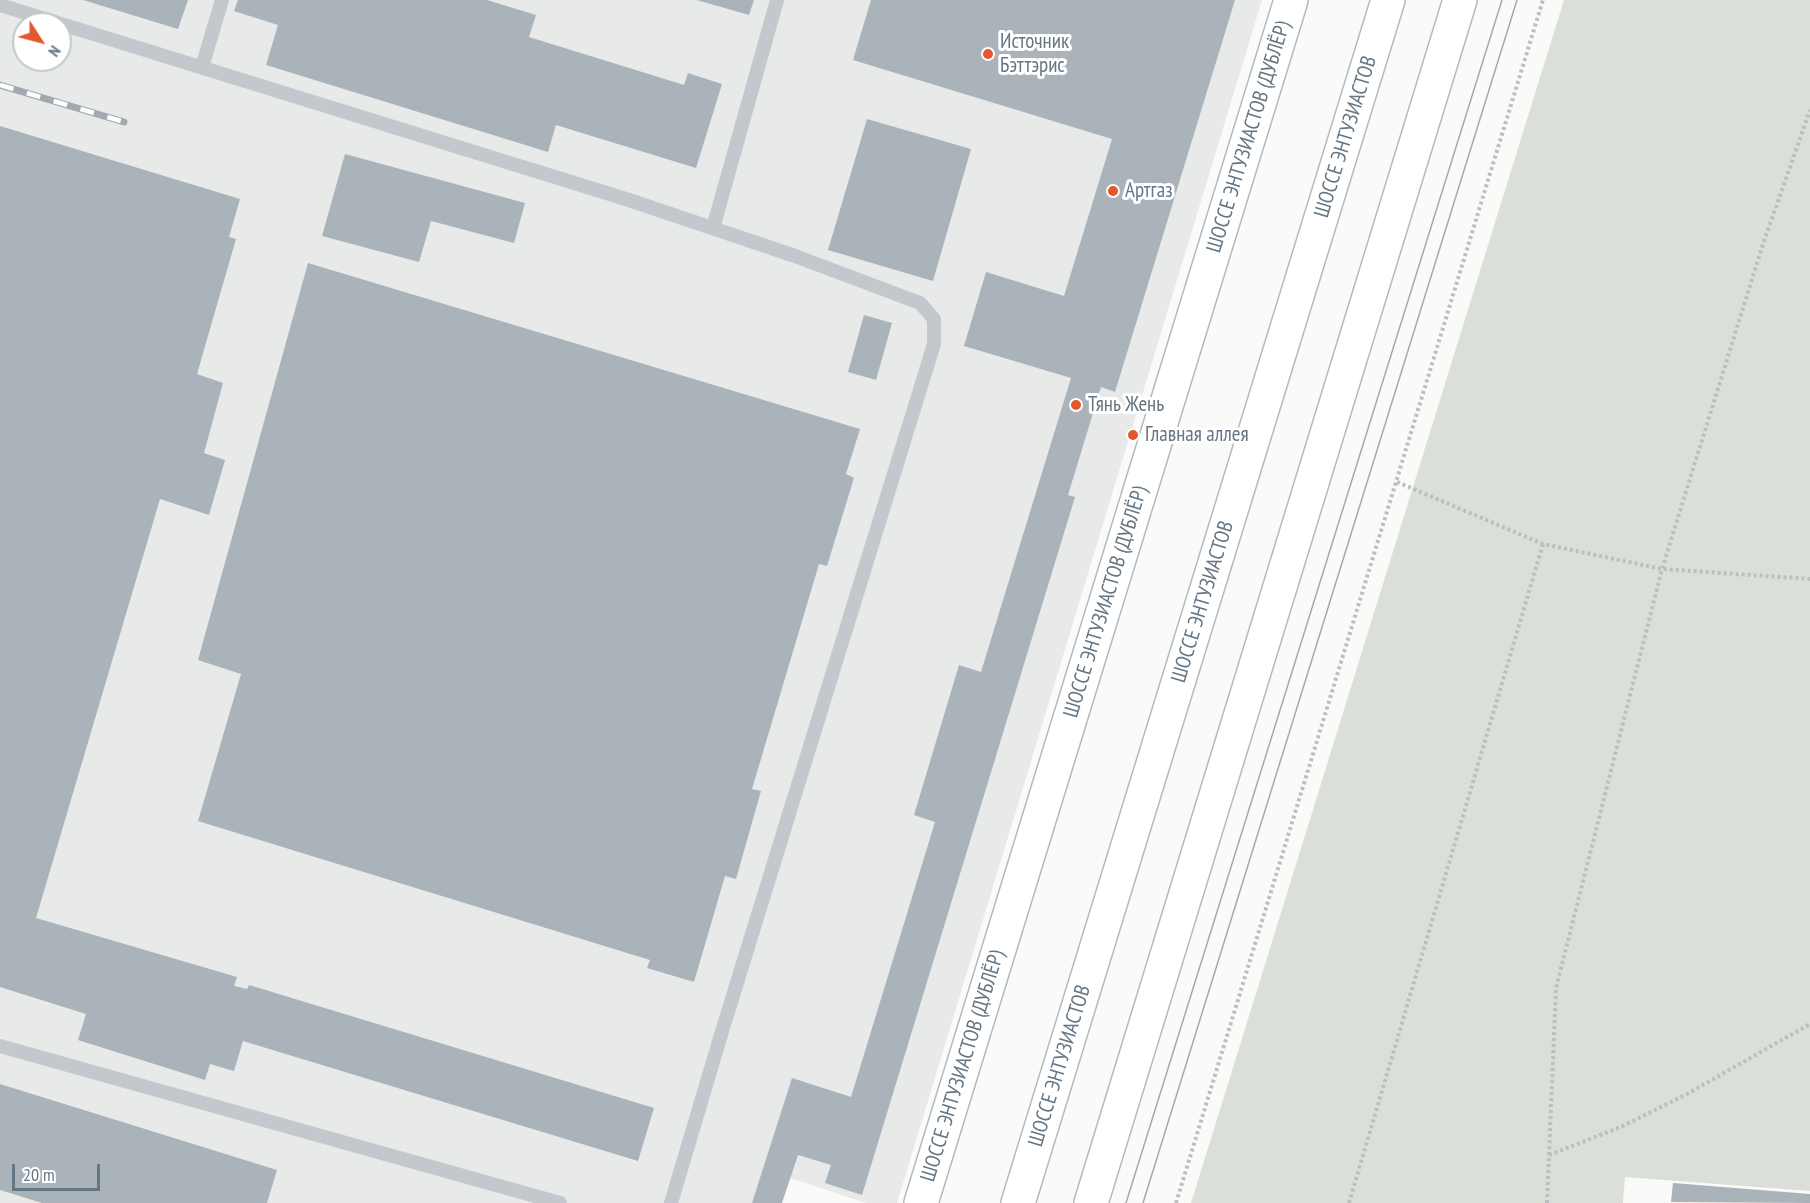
<!DOCTYPE html>
<meta charset="utf-8">
<style>
body{margin:0}
#map{position:relative;width:1810px;height:1203px;overflow:hidden;background:#fafaf8;font-family:"PT Sans Narrow",sans-serif}
canvas{display:block}
.north{position:absolute;left:12px;top:12px;width:60px;height:60px;box-sizing:border-box;background:#fff;border:2px solid #c1c8cd;border-radius:50%;rotate:126deg;font-size:16px;font-weight:700;line-height:24px;text-align:center;color:#657683}
.north::after{content:'';display:block;margin:auto;width:21px;height:27px;background:#e4572e;clip-path:polygon(50% 0,100% 100%,50% 72%,0 100%)}
.scale{position:absolute;left:12px;top:1164px;width:88px;height:27px;box-sizing:border-box;border:3px solid #657683;border-top:0;padding-left:8px;font-size:18px;line-height:21px;white-space:nowrap;color:#657683;-webkit-text-stroke:4px #fff;paint-order:stroke}
</style>
<div id="map">
<canvas width="1810" height="1203"></canvas>
<div class="north">N</div>
<div class="scale">20 m</div>
</div>
<script>
const ctx = document.querySelector('canvas').getContext('2d');
ctx.lineJoin = 'round';
function fill(path, color) { ctx.fillStyle = color; ctx.fill(path, 'evenodd'); }
const poly = rows => new Path2D(rows.map(r => 'M' + r).join(''));
function strokePath(path, color, width, dash) { ctx.strokeStyle = color; ctx.lineWidth = width; ctx.lineCap = dash ? 'butt' : 'round'; ctx.setLineDash(dash || []); ctx.stroke(path); }
function drawText(font, color, halo, rows, align = 'center') {
  ctx.font = font + ' "PT Sans Narrow",sans-serif'; ctx.lineWidth = 6; ctx.setLineDash([]); ctx.textBaseline = 'middle'; ctx.strokeStyle = halo; ctx.fillStyle = color; for (const [text, x, y, turn = 0] of rows) {
    ctx.save(); ctx.translate(x, y); ctx.rotate((+turn || 0) * Math.PI / 180); ctx.textAlign = isNaN(turn) ? turn : align; if (halo) ctx.strokeText(text, 0, 0); ctx.fillText(text, 0, 0); ctx.restore();
  }
}
fill(poly([
 [0,0,1262,0,897,1203,866,1203,778,1174,769,1203,0,1203],
 [24,24,60,24,60,60,24,60]
]), '#e8e9e9');
fill(poly([
 [1564,0,1810,0,1810,1191,1625,1177,1623,1203,1191,1203]
]), '#dadfd7');
fill(poly([
 [83,0,188,0,178,29],
 [238,0,487,0,536,15,529,37,684,85,688,73,722,84,696,168,556,125,548,152,266,65,278,25,234,11],
 [697,0,754,0,749,15],
 [871,0,1235,0,1115,392,1101,387,1068,495,1075,497,862,1195,825,1183,831,1165,798,1155,782,1203,752,1203,792,1078,851,1097,935,822,914,815,959,665,981,672,1071,378,964,346,986,272,1064,296,1112,139,853,60],
 [867,119,971,149,933,281,828,250],
 [0,126,240,199,229,237,236,239,197,374,223,383,204,453,225,460,209,515,160,499,36,918,237,977,234,986,247,989,249,985,654,1108,638,1161,243,1041,234,1071,210,1064,205,1080,78,1040,86,1014,0,987],
 [345,154,525,203,514,243,431,221,419,262,322,236],
 [308,263,860,429,846,474,854,478,827,566,819,564,752,789,761,791,736,879,725,876,694,982,647,968,650,960,198,821,241,674,198,660],
 [864,315,892,323,876,380,848,372],
 [0,1084,277,1170,267,1203,42,1203,0,1190],
 [1673,1183,1810,1194,1810,1203,1671,1202]
]), '#aab3b9');
const secondary = poly([
 [921,1203,1291,0]
]);
const primary = poly([
 [1018,1203,1388,0],
 [1091,1203,1460,0]
]);
strokePath(secondary, '#b3babf', 36);
strokePath(primary, '#b5babe', 36);
strokePath(poly([
 [1397,482,1543,544,1662,569,1810,579],
 [1549,1155,1623,1126,1687,1094,1810,1024],
 [1176,1203,1543,0],
 [1349,1203,1543,544],
 [1547,1203,1556,988,1662,569,1762,247,1810,110]
]), '#bbbfc2', 4, [3, 3]);
strokePath(poly([
 [0,5,629,200,795,256,920,303,934,319,934,344,723,1028,671,1203],
 [202,67,222,0],
 [713,228,777,0],
 [0,1046,560,1203]
]), '#c3c8cc', 14);
strokePath(secondary, '#fff', 33);
strokePath(primary, '#fff', 33);
strokePath(poly([
 [1126,1203,1502,0],
 [1143,1203,1517,0]
]), '#a2aab0', 1.5);
const rail = poly([
 [0,85,124,122]
]);
strokePath(rail, '#a2aab0', 7);
strokePath(rail, '#fff', 4.5, [14]);
for (const [x, y, r, color] of [
 [988,54,6,"#e4572e"],
 [1113,191,6,"#e4572e"],
 [1076,405,6,"#e4572e"],
 [1133,435,6,"#e4572e"]
]) { const dot = new Path2D(); dot.arc(x, y, r, 0, 2 * Math.PI); ctx.fillStyle = color; ctx.fill(dot); strokePath(dot, '#fff', 2); }
drawText('21px', '#657683', '#fff', [
 ["Источник",1000,42],
 ["Бэттэрис",1000,66],
 ["Артгаз",1125,191],
 ["Тянь Жень",1088,405],
 ["Главная аллея",1145,435]
], 'left');
drawText('21px', '#657683', '#fff', [
 ["ШОССЕ ЭНТУЗИАСТОВ (ДУБЛЁР)",1249,137,-73],
 ["ШОССЕ ЭНТУЗИАСТОВ",1346,137,-73],
 ["ШОССЕ ЭНТУЗИАСТОВ (ДУБЛЁР)",1106,602,-73],
 ["ШОССЕ ЭНТУЗИАСТОВ",1203,602,-73],
 ["ШОССЕ ЭНТУЗИАСТОВ (ДУБЛЁР)",963,1066,-73],
 ["ШОССЕ ЭНТУЗИАСТОВ",1060,1066,-73]
]);
</script>
